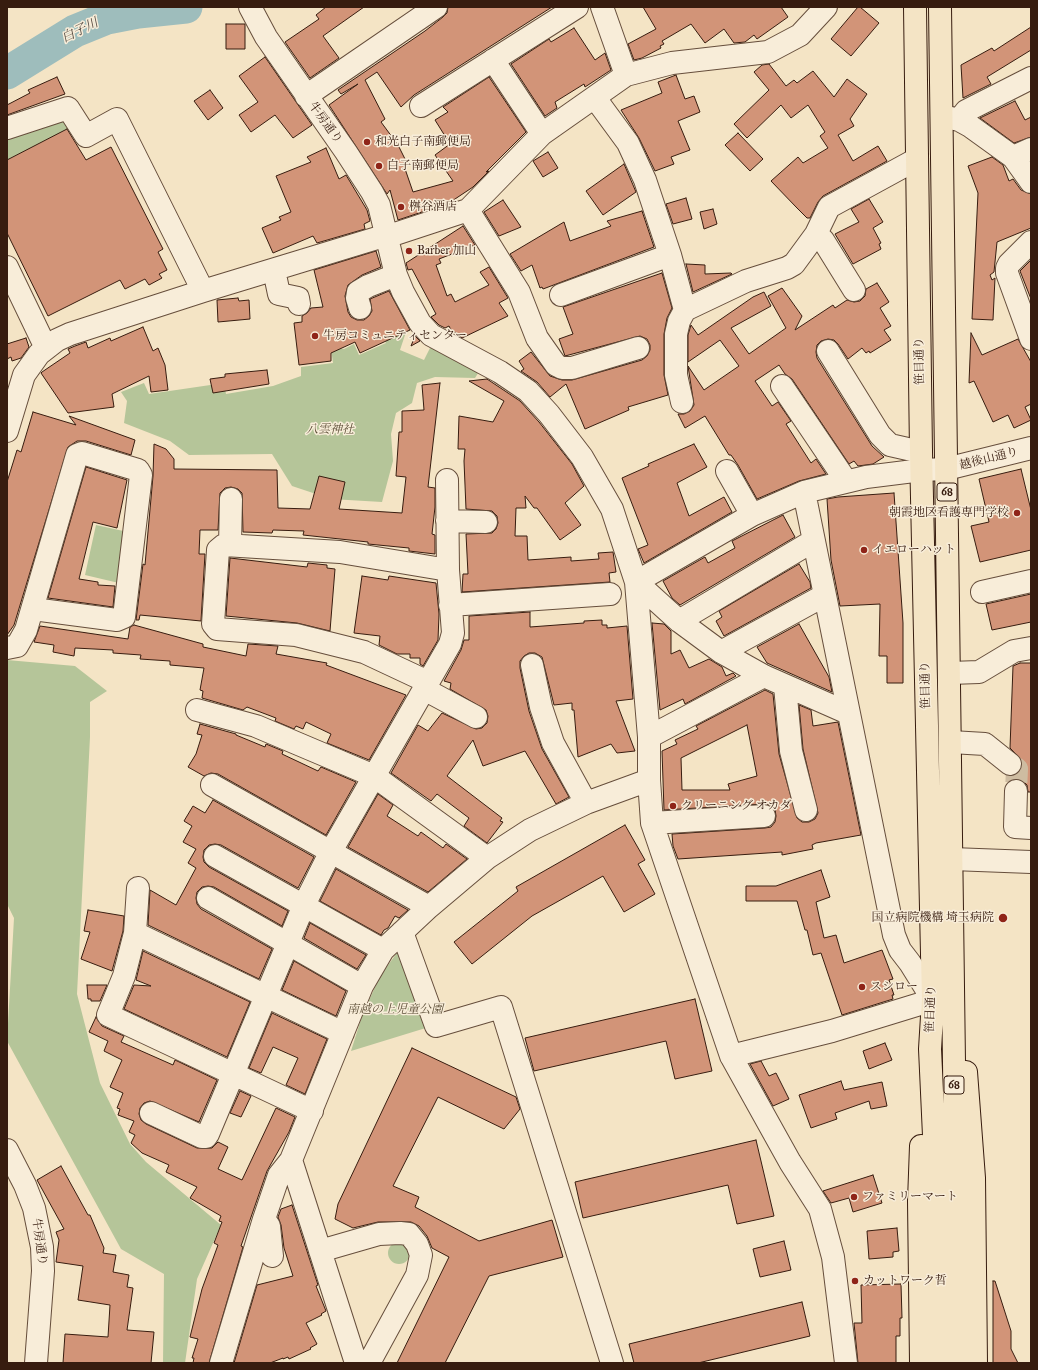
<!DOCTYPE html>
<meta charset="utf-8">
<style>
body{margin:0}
#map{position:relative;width:1038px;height:1370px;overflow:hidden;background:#f4e4c5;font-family:"IM FELL Great Primer",serif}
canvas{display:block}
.frame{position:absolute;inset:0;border:8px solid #371c0f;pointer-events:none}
</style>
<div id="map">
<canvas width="1038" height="1370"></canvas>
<div class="frame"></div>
</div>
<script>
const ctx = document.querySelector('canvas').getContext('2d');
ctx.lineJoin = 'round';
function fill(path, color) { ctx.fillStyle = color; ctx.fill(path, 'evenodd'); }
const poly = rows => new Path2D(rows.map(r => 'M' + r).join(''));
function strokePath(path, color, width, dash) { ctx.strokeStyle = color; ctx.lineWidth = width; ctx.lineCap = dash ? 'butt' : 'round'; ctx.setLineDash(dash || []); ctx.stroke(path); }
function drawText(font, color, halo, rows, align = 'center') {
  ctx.font = font + ' "IM FELL Great Primer","Noto Serif JP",serif'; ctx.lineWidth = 3; ctx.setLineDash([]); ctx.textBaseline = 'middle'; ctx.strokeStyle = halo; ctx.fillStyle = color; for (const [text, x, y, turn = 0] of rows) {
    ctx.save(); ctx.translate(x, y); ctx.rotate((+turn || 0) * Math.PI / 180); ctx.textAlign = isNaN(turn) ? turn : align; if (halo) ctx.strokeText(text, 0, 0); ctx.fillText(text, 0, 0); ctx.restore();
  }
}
fill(poly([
 [64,117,70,128,7,160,7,136],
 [406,332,400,350,424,360,432,344,480,370,475,378,435,377,417,383,412,403,396,413,391,434,393,461,382,502,331,499,292,486,272,454,189,455,170,441,124,423,127,401,121,392,144,383,149,394,224,383,226,394,273,386,301,376,301,367,333,363,331,348,344,349,354,344,359,355,386,343,383,337],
 [96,525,128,532,123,584,85,575],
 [7,660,75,666,107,691,90,702,90,737,77,994,100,1083,130,1144,146,1162,221,1225,197,1279,185,1363,163,1363,164,1274,121,1249,7,1041,14,918,7,904],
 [402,946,429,1027,351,1051,362,1016,380,976],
 '388 1253a11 11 0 1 1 22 0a11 11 0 1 1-22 0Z'
]), '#b5c599');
strokePath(poly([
 [7,73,75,31,107,18,138,12,186,7]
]), '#9ebdbc', 33);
const building = poly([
 [326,7,364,7,323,36,339,58,310,78,285,42,319,19,316,15,326,7],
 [448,7,552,7,414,95,401,107,377,72,365,80,385,119,381,122,398,145,406,161,403,163,413,192,453,181,435,155,450,144,435,120,448,112,443,107,489,77,526,132,486,172,489,171,473,187,449,203,398,220,390,190,387,194,329,105,358,84,341,94,338,90,425,31,443,17,447,13,448,7],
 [643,7,781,7,788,17,757,39,754,35,745,42,734,43,724,29,705,43,691,24,662,41,664,44,660,46,661,48,642,58,634,60,628,44,656,29,643,7],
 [858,7,860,7,879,23,851,56,831,39,858,7],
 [226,24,245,24,245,49,226,49,226,24],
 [1031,27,1031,50,987,77,991,84,963,98,961,65,992,48,994,51,1031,27],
 [574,28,595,60,605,53,611,70,585,87,584,84,555,102,557,108,545,116,511,64,549,39,551,42,574,28],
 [265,57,312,125,293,138,275,115,251,132,239,115,258,102,239,76,265,57],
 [769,64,786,86,794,80,797,83,813,71,834,97,847,79,867,94,850,119,854,126,838,135,853,161,878,146,887,161,823,196,818,202,810,218,807,218,797,208,771,181,798,157,803,163,828,148,820,136,825,132,808,105,791,118,781,105,747,138,734,124,769,90,754,72,762,65,769,64],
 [676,75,685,99,694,96,700,112,678,121,690,150,671,157,674,164,655,171,639,138,621,110,662,93,658,82,676,75],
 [57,77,65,94,7,115,7,105,30,93,28,90,57,77],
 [210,90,223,108,208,120,194,101,210,90],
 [1015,101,1025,120,1031,117,1031,137,1014,143,980,118,1015,101],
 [67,129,86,160,111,147,163,249,158,252,167,270,159,274,162,278,149,285,145,279,125,289,120,280,48,316,7,233,7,160,67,129],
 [738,133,763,159,750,171,725,145,738,133],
 [326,148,339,179,346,175,367,210,370,221,364,224,365,229,317,243,313,236,273,253,262,228,281,220,279,217,291,212,276,176,311,162,307,157,326,148],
 [548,152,558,168,543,177,533,161,548,152],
 [992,157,1003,165,1009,181,1013,179,1021,190,1031,194,1031,228,997,242,994,272,990,275,992,280,995,278,993,320,972,319,978,193,968,166,992,157],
 [624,164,636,192,603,215,586,191,624,164],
 [686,198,692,219,673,224,666,204,686,198],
 [869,199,883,222,873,228,881,243,879,244,881,249,853,264,835,234,859,222,851,209,869,199],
 [503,200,521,227,499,236,484,212,503,200],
 [713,209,717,224,704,229,700,212,713,209],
 [642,211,654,247,543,289,542,287,540,288,532,265,521,271,510,254,564,222,570,241,611,226,607,221,642,211],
 [463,226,475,245,439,259,441,263,436,265,447,296,451,294,455,302,489,285,480,272,489,267,508,298,499,303,508,316,462,338,455,332,452,332,449,326,445,328,439,325,431,317,436,314,412,269,408,270,406,263,463,226],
 [376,251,381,267,362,275,348,285,345,296,348,312,351,317,357,320,364,320,369,316,372,311,370,299,389,291,410,330,360,353,355,342,331,353,331,361,299,365,294,323,302,322,302,316,307,313,311,308,323,307,314,270,376,251],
 [1031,260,1031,299,1020,271,1031,260],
 [686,264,705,265,705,274,731,273,732,274,693,292,686,264],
 [662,273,672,308,667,318,664,334,664,375,668,395,628,407,629,410,585,429,566,384,550,397,537,382,521,371,524,369,519,361,531,352,550,376,562,380,572,380,642,360,647,356,650,350,650,345,647,339,640,336,565,356,559,339,573,334,563,307,662,273],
 [877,283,889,302,880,308,891,326,884,330,891,340,870,353,869,351,866,353,862,348,848,359,838,344,834,340,828,339,821,341,817,345,816,352,817,358,872,446,884,457,873,464,858,466,854,461,849,464,792,379,785,374,779,365,755,381,772,406,778,402,791,421,786,424,811,463,816,459,826,474,799,481,757,499,738,465,731,455,729,455,705,416,685,428,678,414,684,414,690,411,694,405,688,366,704,390,739,366,720,340,688,362,688,335,691,325,698,335,753,297,764,292,771,306,731,328,749,354,786,328,768,296,782,288,802,316,795,330,833,305,835,308,847,300,854,302,860,301,865,296,866,289,877,283],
 [238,298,239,301,249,300,250,319,218,322,217,300,238,298],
 [143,327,153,351,158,348,165,365,168,390,151,392,149,376,112,394,114,407,68,413,41,373,42,372,70,353,68,349,75,346,86,342,88,348,110,338,111,341,143,327],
 [971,333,982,355,1018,339,1031,362,1031,404,1025,407,1031,420,1014,428,1008,415,993,422,974,381,969,383,971,333],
 [415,336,420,341,411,346,415,336],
 [26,338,29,347,21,358,12,361,11,357,7,359,7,344,26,338],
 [267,370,269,384,213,393,210,379,225,377,225,374,267,370],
 [487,379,520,401,539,422,572,464,584,486,565,503,581,525,560,540,537,508,534,508,525,496,526,508,516,508,515,536,527,536,528,560,571,557,571,561,599,559,598,553,613,552,616,572,609,573,610,582,462,592,463,574,468,574,466,534,492,533,496,529,498,523,497,516,492,511,466,509,464,461,465,449,458,449,459,416,493,422,504,401,469,381,487,379],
 [440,383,428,487,435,488,435,507,432,534,435,535,435,554,409,551,409,548,368,544,368,542,303,535,304,531,273,530,272,533,243,532,242,493,238,489,231,487,225,488,220,493,218,530,200,530,199,554,205,554,201,621,140,615,139,620,136,620,143,564,145,565,153,476,154,444,166,449,174,459,174,469,277,470,278,508,310,509,319,476,345,482,339,509,402,513,406,477,396,476,399,432,402,432,402,411,424,410,422,385,440,383],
 [33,412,76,425,69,416,135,440,131,455,86,441,77,441,68,447,14,625,7,635,7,482,17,450,21,452,33,412],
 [694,444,707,467,677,483,689,516,724,497,732,512,644,563,638,549,648,545,622,478,649,466,648,464,694,444],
 [86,467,127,480,117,528,93,522,79,579,98,582,98,585,115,586,113,607,48,598,86,467],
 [1021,469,1031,510,1031,550,980,562,971,526,989,522,979,479,1021,469],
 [894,493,903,623,903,683,887,683,887,656,879,656,880,604,840,606,831,560,827,499,838,497,894,493],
 [783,515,795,537,680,605,672,598,663,581,705,557,708,563,735,548,732,541,783,515],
 [230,558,307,567,308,563,327,565,327,568,335,569,330,631,297,623,226,616,230,558],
 [799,564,810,582,811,588,724,636,716,621,722,617,719,611,799,564],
 [362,576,388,580,389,576,436,583,439,614,438,640,423,666,420,664,420,658,410,658,410,654,397,654,379,645,380,636,354,633,362,576],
 [1031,594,1031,622,992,630,986,604,1031,594],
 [530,612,530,627,584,623,584,621,602,620,602,625,607,625,607,628,627,626,633,699,616,701,635,751,617,753,611,744,578,757,574,710,572,710,572,703,554,705,542,657,535,653,529,653,524,656,520,661,520,668,529,711,542,749,569,797,556,804,525,751,483,766,473,740,447,776,502,818,500,821,503,822,487,843,464,826,469,818,437,794,431,801,391,773,418,725,428,731,442,713,476,729,482,728,487,723,488,716,486,710,450,689,451,683,444,681,461,650,464,640,469,640,469,616,530,612],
 [652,623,664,624,671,631,671,654,680,650,689,668,709,659,722,667,726,676,733,673,736,676,685,704,683,699,660,710,652,623],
 [799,624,829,677,832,692,767,663,757,647,799,624],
 [134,625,203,644,203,647,246,656,248,644,278,646,276,654,327,663,326,665,406,695,369,760,327,743,331,734,306,722,303,729,296,726,294,729,275,721,276,718,247,707,243,710,202,698,203,691,200,690,204,668,170,665,170,661,140,659,141,655,113,653,113,650,75,648,74,656,53,652,54,645,34,642,40,626,128,639,130,627,134,625],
 [1020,663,1031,663,1031,792,1028,792,1027,785,1022,780,1016,779,1009,781,1009,776,1019,772,1022,765,1021,759,1010,748,1013,666,1020,663],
 [765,690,773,694,779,754,797,818,802,822,809,822,815,819,818,813,803,749,799,705,811,710,813,726,838,722,861,835,816,843,812,845,813,849,782,855,782,852,678,859,673,846,672,834,765,828,771,827,775,822,776,816,775,809,770,805,764,804,664,810,662,751,677,744,675,740,698,729,696,726,765,690],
 [747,725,757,776,728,784,730,790,682,790,681,758,747,725],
 [200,724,236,734,236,735,265,747,266,744,283,751,282,754,318,771,321,767,356,782,326,835,218,774,211,773,204,776,188,767,196,754,202,735,197,734,200,724],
 [378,794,393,805,387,816,418,836,421,832,443,848,446,844,467,859,428,892,348,847,378,794],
 [213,800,314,857,298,888,221,845,215,844,209,845,204,850,203,857,204,862,209,867,288,911,282,926,214,887,208,886,202,887,197,892,196,898,197,904,201,909,272,949,259,979,148,925,150,890,176,905,196,868,188,863,196,849,183,842,192,826,184,821,193,806,205,813,213,800],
 [625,825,645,860,638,864,655,894,624,912,603,876,532,916,472,964,454,942,518,891,516,887,625,825],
 [336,869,408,910,399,918,395,916,388,928,384,930,381,935,320,901,336,869],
 [821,870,830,897,816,902,824,938,836,935,844,963,882,950,893,979,889,980,894,995,892,995,893,999,842,1015,821,953,813,955,807,930,805,930,797,901,746,901,746,886,776,886,821,870],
 [88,910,124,916,123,931,112,971,81,959,90,932,84,931,88,910],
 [310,923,366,955,357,969,304,938,310,923],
 [143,951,250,1002,227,1057,124,1009,134,985,151,986,136,980,143,951],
 [294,961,346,991,336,1016,282,990,294,961],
 [87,985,107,985,100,1001,91,1001,91,999,88,999,87,985],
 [695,999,712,1071,675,1079,666,1041,534,1071,525,1038,695,999],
 [272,1013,327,1039,305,1094,286,1085,298,1058,273,1047,261,1073,249,1068,272,1013],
 [96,1017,102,1026,124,1036,121,1042,173,1065,175,1060,217,1080,199,1122,150,1101,144,1103,140,1108,139,1114,141,1120,146,1124,197,1148,212,1148,218,1142,228,1147,218,1169,242,1180,276,1108,295,1117,289,1132,267,1171,241,1246,243,1247,209,1363,193,1363,194,1358,192,1358,198,1339,190,1337,202,1289,218,1245,214,1243,222,1222,219,1221,221,1216,190,1198,197,1187,166,1172,169,1165,142,1153,131,1143,135,1135,129,1132,134,1121,118,1115,120,1109,117,1108,123,1093,110,1087,122,1060,104,1051,108,1041,89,1032,96,1017],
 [885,1043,892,1060,869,1069,863,1051,885,1043],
 [412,1048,516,1097,520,1109,504,1129,438,1097,393,1186,419,1197,415,1207,479,1241,552,1220,563,1257,489,1276,445,1363,397,1363,449,1257,432,1248,427,1236,419,1226,411,1222,378,1222,353,1228,335,1219,338,1204,412,1048],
 [761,1061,769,1076,776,1073,789,1099,773,1106,750,1064,761,1061],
 [841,1081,844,1090,882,1082,887,1106,871,1109,869,1101,835,1113,837,1119,811,1128,799,1095,841,1081],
 [240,1091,251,1096,241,1117,230,1113,240,1091],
 [756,1140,774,1216,737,1224,728,1185,583,1218,575,1182,756,1140],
 [61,1166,88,1215,90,1215,104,1248,103,1253,116,1255,113,1272,129,1275,127,1287,133,1288,127,1330,154,1332,151,1363,63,1363,65,1334,108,1337,110,1305,78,1300,83,1266,56,1262,59,1240,56,1232,64,1229,37,1180,61,1166],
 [873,1175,882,1203,853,1212,849,1198,831,1203,823,1191,873,1175],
 [292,1205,318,1285,316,1286,326,1311,321,1314,322,1315,306,1323,317,1344,310,1348,311,1349,289,1359,288,1357,283,1359,283,1358,270,1363,234,1363,257,1285,293,1276,284,1248,281,1225,278,1217,281,1209,292,1205],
 [897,1228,899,1251,893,1252,893,1257,869,1259,867,1231,897,1228],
 [784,1241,791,1270,760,1277,753,1249,784,1241],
 [993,1281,995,1281,1011,1331,1011,1349,1018,1363,993,1363,993,1281],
 [901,1284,902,1318,900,1318,900,1336,896,1336,896,1363,858,1363,854,1323,862,1323,861,1285,901,1284],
 [802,1302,810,1336,698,1363,634,1363,629,1344,802,1302]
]);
fill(building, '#d29478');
strokePath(building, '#371c0f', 1);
strokePath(poly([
 [1010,764,1017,769,1016,791]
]), '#cebca1', 22, [22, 11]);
const minor = poly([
 [250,7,266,37,346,152,372,192,379,205,396,275,403,292,420,323,431,335,500,372,528,391,549,414,582,457,612,509,636,582,649,737,649,780,652,823,731,1056,790,1162,820,1209,833,1257,846,1363],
 [602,7,626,75],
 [493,60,542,134],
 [306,96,436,7],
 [595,98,628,143,645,180,670,255,685,310,679,321,676,334,676,375,682,402],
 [421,106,577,7],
 [942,116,959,120,970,126,1013,157,1031,182],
 [959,120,966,111,1031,78],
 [7,128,68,108,86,136,117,119,203,291],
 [1013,157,1031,149],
 [468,210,519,292,537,338,556,365,562,368,572,368,638,348],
 [816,234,823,240,854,290],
 [1031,242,1009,264,1007,268,1007,273,1031,339],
 [7,267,46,348],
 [274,270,279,294,298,298,299,304],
 [561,295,670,255],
 [360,308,357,298,358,292,368,286,396,275],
 [685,310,746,281,787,268,794,264,816,234,829,207,917,159],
 [828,351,880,435,890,445,921,452],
 [782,386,842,475,844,482],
 [7,431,24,375,39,354,57,340,70,334,203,291,387,235,395,234,468,210,542,134,626,75,672,63,768,52,800,35,826,7],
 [727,471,752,515],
 [447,521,486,522],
 [230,545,231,499],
 [636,582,679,621,721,652,764,676,848,713],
 [636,582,752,515,804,492],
 [982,592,1031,581],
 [450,605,610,594],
 [679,621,813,541],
 [7,648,17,646,26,630,77,455,82,453,138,470,141,475,124,617,117,620,33,609],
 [721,652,825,595],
 [532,665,541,707,553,743,586,803],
 [950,673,979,672,1014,651,1031,648],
 [428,682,364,652,296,635,217,629,213,624,218,550,224,545,340,552,448,570],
 [785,686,791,751,806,810],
 [424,689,476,717],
 [197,710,256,726,374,776,487,858],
 [649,737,764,676],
 [951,742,985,744,1010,764],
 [212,785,429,907],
 [1016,791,1015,827,1031,828],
 [652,823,764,816],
 [215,856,383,950],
 [952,859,1031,862],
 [138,888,135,933,124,976,108,1015,312,1111],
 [208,898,362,986],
 [402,932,436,1026,501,1007,612,1363],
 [135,933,343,1033],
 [731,1056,832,1031,933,1000,910,963,900,950,894,935,804,492,866,477,922,470,946,469,1031,448],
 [151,1113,202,1137,206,1137,208,1134,304,905,330,853,450,644,453,633,448,570,447,480],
 [7,1150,25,1185,34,1208,42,1247,43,1271,36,1363],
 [291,1160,356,1363],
 [265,1220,269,1226,272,1256],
 [320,1251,379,1234,400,1233,409,1234,417,1244,421,1255,417,1275,369,1363],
 [221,1363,264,1219,279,1175,291,1160,362,986,383,950,429,907,487,858,530,830,586,803,649,780]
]);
const major = poly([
 [915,7,921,452,933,1000,930,1049,937,1201,940,1363],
 [940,7,958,1363],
 [966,1072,974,1178,976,1363],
 [921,1363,919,1201,921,1146]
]);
strokePath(minor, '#664e3c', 24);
strokePath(major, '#371c0f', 24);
strokePath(minor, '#f8edd9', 22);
strokePath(major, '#f4e4c5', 22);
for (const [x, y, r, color] of [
 [367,142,4,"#8f2418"],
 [379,166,4,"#8f2418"],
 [401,207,4,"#8f2418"],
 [409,251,4,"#8f2418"],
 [315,336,4,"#8f2418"],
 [1017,513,4,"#8f2418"],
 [864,550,4,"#8f2418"],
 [673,806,4,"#8f2418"],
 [1003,918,5,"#8f2418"],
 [862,987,4,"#8f2418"],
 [854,1197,4,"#8f2418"],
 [855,1281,4,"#8f2418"]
]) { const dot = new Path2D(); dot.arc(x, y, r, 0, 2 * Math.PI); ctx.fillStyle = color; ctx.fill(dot); strokePath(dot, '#f8edd9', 1.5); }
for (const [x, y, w] of [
 [947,492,20],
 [954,1085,20]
]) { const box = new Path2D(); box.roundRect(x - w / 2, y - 9, w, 18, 3); ctx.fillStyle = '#f8edd9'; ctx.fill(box); strokePath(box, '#371c0f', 1); }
drawText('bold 11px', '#371c0f', null, [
 ["68",947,492],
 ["68",954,1085]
]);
drawText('12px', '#371c0f', '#f8edd9', [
 ["牛房通り",325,123,54],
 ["笹目通り",920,361,-91],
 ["越後山通り",989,459,-14],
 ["笹目通り",926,685,-91],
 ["笹目通り",931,1009,-88],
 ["牛房通り",39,1242,82]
]);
drawText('12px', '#371c0f', '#f8edd9', [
 ["和光白子南郵便局",375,142],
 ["白子南郵便局",387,166],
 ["桝谷酒店",409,207],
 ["Barber 加山",417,251],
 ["牛房コミュニティセンター",323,336],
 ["朝霞地区看護専門学校",1009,513,"right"],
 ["イエローハット",872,550],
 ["クリーニング オカダ",681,806],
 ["国立病院機構 埼玉病院",994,918,"right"],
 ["スシロー",870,987],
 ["ファミリーマート",862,1197],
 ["カットワーク哲",863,1281]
], 'left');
drawText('italic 12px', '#5d4f38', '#f8edd9', [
 ["八雲神社",330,430],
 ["南越の上児童公園",395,1010]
]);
drawText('italic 13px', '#564c43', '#f8edd9', [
 ["白子川",80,31,-26]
]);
</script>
